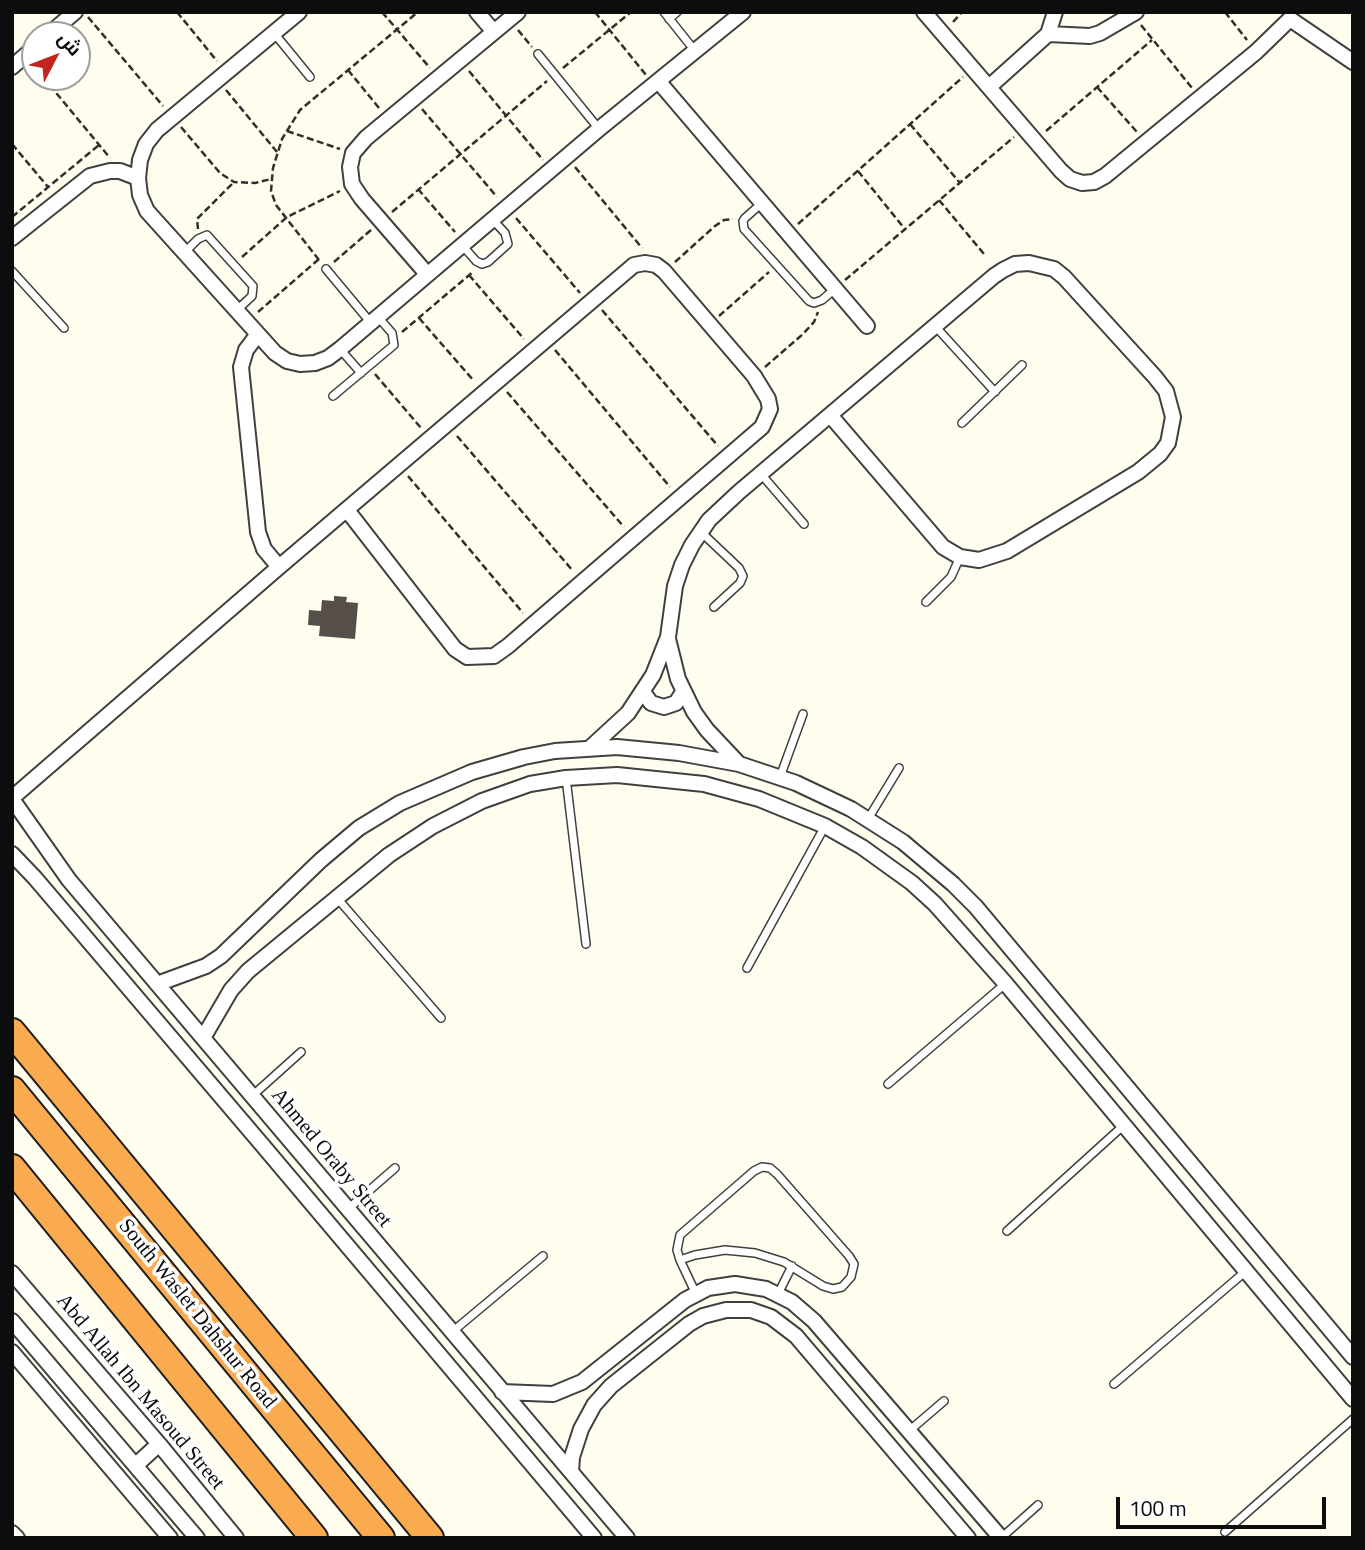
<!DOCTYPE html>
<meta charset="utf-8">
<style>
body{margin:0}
#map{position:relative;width:1365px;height:1550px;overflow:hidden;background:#fffded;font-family:Georgia,Cairo,serif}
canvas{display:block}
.frame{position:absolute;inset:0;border:14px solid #0d0d0d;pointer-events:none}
.north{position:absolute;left:21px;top:21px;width:70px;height:70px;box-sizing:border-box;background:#fff;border:2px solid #9e9e9e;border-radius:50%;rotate:48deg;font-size:19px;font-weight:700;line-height:28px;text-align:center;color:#0d0d0d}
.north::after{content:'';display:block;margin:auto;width:24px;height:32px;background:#c2251f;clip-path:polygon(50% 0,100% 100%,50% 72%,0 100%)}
.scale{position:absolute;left:1116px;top:1497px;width:210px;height:32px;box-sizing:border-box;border:4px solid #0d0d0d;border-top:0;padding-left:9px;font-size:21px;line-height:24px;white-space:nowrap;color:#0d0d0d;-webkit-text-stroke:5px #fff;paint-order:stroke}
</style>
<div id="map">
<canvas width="1365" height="1550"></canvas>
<div class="frame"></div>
<div class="north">ش</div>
<div class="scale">100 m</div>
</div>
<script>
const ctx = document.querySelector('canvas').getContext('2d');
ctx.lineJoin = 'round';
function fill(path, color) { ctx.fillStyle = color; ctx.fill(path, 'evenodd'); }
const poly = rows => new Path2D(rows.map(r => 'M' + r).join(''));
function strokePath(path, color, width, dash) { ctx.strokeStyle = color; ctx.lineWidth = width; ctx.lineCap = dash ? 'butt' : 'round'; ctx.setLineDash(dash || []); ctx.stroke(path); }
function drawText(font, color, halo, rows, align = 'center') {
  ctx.font = font + ' Georgia,serif'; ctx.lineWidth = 7; ctx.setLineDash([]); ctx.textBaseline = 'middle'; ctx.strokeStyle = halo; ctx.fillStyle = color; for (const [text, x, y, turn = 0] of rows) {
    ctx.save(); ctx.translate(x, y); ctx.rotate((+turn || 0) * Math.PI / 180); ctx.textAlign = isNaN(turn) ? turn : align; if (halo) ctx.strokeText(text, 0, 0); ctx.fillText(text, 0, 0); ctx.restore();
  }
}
fill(poly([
 [334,596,347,597,346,602,358,603,355,639,319,636,320,626,308,625,309,610,321,611,322,600,334,601]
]), '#564f49');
const lane = poly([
 [664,12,695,51],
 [669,19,677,12],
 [274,33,310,77],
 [538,54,599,129],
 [762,203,745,218,743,221,744,229,809,301,814,303,822,300,836,288],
 [462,245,476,261,482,264,488,262,508,244,505,233,493,220],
 [185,252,198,239,207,235,253,286,252,296,237,310],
 [326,269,371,323],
 [12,271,64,328],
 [935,326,995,392],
 [340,349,361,373],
 [333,396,394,345,392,333,378,317],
 [962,423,1022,365],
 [761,474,804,524],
 [701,532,739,568,743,576,740,583,714,607],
 [926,602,951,577,960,557],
 [780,777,803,714],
 [566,778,586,944],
 [868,819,899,768],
 [337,898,441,1018],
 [747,968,825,826],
 [888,1084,1005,984],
 [252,1096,301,1052],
 [348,1209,395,1168],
 [1007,1231,1124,1125],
 [680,1260,695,1255,725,1250,755,1253,784,1262,823,1286,833,1289,842,1287,851,1277,854,1264,849,1256,777,1174,770,1168,762,1167,754,1171,680,1235,677,1250,680,1260,696,1294],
 [778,1294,792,1266],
 [452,1332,543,1256],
 [1114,1384,1246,1271],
 [909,1431,944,1401],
 [1225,1532,1353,1419],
 [1001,1538,1038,1505]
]);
const street = poly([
 [299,12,157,130,146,144,140,160,138,178,140,195,147,211,275,353,287,361,300,364,315,363,328,358,340,349,599,129,743,12],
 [477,12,494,32],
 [924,12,1061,171,1070,179,1082,183,1094,182,1105,176,1256,52,1290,19,1353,62],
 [1048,34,1055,12],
 [48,35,75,12],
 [12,67,35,47],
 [659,82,867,326],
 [989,87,1048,34,1090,36,1100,33,1136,12],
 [12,238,90,176,110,171,120,171,138,178],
 [427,274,362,199,352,184,350,167,353,153,366,138,518,12],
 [258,334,246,350,241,367,258,532,264,549,279,567],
 [668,639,678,679,694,712,707,730,739,764],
 [643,692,651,703,664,707,676,703,683,692],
 [590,748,628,713,653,675,668,637,675,586,682,565,692,545,709,520,739,492,994,276,1003,270,1015,264,1029,263,1054,269,1064,277,1155,377,1166,391,1173,417,1168,443,1160,454,1138,472,1007,551,979,560,960,557,943,547,830,415],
 [12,798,279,567,634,265,645,263,656,265,664,271,754,376,768,399,770,409,762,427,508,646,494,656,467,657,455,649,347,510],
 [12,799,69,880,627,1538],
 [12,854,35,878,264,1147,594,1538],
 [157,984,206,966,221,956,321,860,359,828,400,803,472,772,524,757,555,751,617,747,679,753,739,764,796,783,851,809,903,842,953,884,976,907,1353,1357],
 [203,1038,231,990,248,971,389,855,433,826,482,801,530,784,566,778,617,775,704,784,759,799,825,826,862,847,912,883,935,904,1006,984,1353,1399],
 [12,1273,159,1444,236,1538],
 [12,1321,197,1538],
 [12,1352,170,1538],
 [502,1392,553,1394,582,1382,685,1300,708,1288,735,1284,766,1289,792,1302,814,1321,1001,1538],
 [136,1465,159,1444],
 [571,1472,572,1457,581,1429,594,1405,611,1386,689,1324,703,1316,726,1310,751,1310,771,1317,796,1336,968,1538],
 [12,1533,17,1538]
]);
const highway = poly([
 [12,1032,430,1538],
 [12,1090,381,1538],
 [12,1168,314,1538]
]);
strokePath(lane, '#404040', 10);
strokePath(street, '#404040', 18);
strokePath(highway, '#1e1e1e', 30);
strokePath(poly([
 [177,12,217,61],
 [382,12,430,68],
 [595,12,646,75],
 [1225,12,1247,40],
 [88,17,163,106],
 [953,22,962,12],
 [1141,25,1192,88],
 [518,30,532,47],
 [563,68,631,12],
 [348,70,379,108],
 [469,71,543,160],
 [43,77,110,158],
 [1097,87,1137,132],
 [226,90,277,152],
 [422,109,497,197],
 [910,124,960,183],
 [181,127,220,173,234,182,255,183,271,179],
 [287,131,340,149],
 [1046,131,1152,40],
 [12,144,48,187],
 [575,167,642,248],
 [858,171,904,228],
 [418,189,455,232],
 [939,200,984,254],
 [392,212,547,81],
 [12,217,99,145],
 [516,218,580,293],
 [798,224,963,77],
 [198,229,197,219,234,182],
 [242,257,287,217,340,191],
 [319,260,276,205,271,191,273,168,282,139,300,110,418,12],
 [334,262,371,230],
 [675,262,715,226,724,220,733,219],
 [469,275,524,339],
 [845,280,1014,137],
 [602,310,718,446],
 [258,312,319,259],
 [719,316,769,272],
 [419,318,474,381],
 [402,332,474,271],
 [555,350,670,487],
 [765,367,803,334,814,322,818,312],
 [375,374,421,428],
 [507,392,624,527],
 [457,436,573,571],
 [408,476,523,613]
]), '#2f2f2f', 2.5, [7, 3.5]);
strokePath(lane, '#fff', 7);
strokePath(street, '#fff', 14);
strokePath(highway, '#faab4f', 26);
drawText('21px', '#0d0d0d', '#fff', [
 ["Ahmed Oraby Street",331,1158,50],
 ["South Waslet Dahshur Road",197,1314,51],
 ["Abd Allah Ibn Masoud Street",140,1392,50]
]);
</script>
